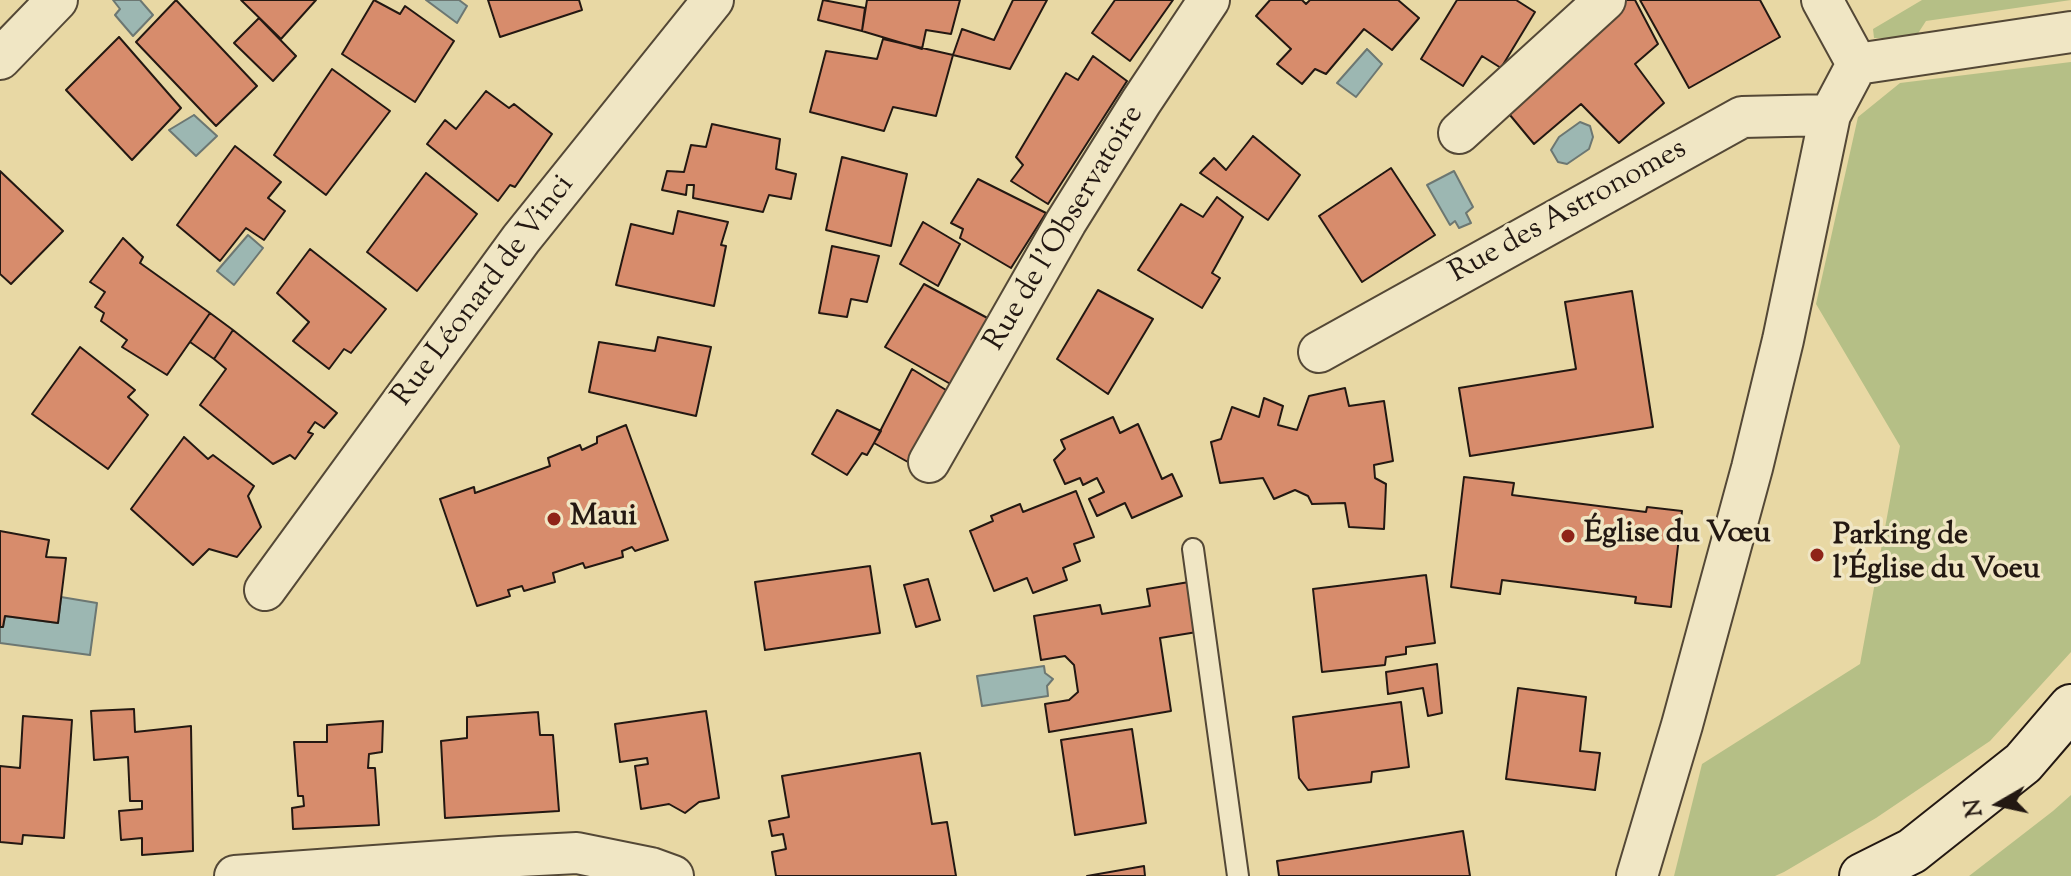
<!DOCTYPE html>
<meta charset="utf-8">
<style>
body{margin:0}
#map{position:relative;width:2071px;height:876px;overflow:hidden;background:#e8d8a4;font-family:"Sorts Mill Goudy",serif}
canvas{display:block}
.north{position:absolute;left:1959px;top:764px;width:80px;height:80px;-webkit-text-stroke:6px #f0e6c4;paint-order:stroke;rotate:261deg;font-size:22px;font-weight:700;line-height:32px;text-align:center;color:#231812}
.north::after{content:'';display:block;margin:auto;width:28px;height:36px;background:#231812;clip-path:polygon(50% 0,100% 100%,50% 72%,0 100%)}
</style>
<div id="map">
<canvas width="2071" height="876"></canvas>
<div class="north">N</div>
</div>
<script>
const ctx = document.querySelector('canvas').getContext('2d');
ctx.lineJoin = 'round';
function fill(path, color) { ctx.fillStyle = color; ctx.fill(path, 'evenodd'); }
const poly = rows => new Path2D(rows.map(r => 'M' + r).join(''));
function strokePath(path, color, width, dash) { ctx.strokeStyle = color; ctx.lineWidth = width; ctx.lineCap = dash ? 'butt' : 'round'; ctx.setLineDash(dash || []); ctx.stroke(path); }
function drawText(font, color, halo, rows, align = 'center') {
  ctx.font = font + ' "Sorts Mill Goudy",serif'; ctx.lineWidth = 7; ctx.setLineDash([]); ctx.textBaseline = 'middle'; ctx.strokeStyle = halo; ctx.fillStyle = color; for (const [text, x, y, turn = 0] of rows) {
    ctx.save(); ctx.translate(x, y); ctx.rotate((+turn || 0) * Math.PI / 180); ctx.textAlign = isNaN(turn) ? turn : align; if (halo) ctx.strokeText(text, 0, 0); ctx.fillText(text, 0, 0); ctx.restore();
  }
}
fill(poly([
 [1922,0,2071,0,1926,21,1915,38,1874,38,1873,29],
 [2071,62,2071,652,1990,741,1876,818,1784,872,1775,876,1674,876,1702,764,1860,664,1900,446,1816,304,1858,117,1900,83],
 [2071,795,2071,876,1969,876,2053,811]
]), '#b5bf86');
const water = poly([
 [113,0,140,0,153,15,133,36,115,15,120,9,113,0],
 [426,0,459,0,467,6,457,23,426,0],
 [1367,49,1382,64,1356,97,1337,83,1367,49],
 [194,115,217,136,196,156,169,130,194,115],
 [1580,122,1590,126,1593,137,1589,149,1567,164,1558,162,1551,150,1559,137,1580,122],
 [1454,171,1473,207,1466,213,1471,223,1459,228,1455,221,1450,225,1427,185,1454,171],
 [248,235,263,248,234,285,217,271,248,235],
 [61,597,97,603,90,655,0,643,0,627,3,627,5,616,58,623,61,597],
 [1044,666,1045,673,1053,679,1047,686,1048,696,982,706,977,676,1044,666]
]);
fill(water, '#9cb7b2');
strokePath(water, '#6c7772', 2);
const building = poly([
 [176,0,257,86,216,126,136,42,176,0],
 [241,0,316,0,281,39,241,0],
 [374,0,400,14,405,6,454,41,415,102,342,54,374,0],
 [488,0,579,0,582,10,500,37,488,0],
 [823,0,865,8,862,31,818,20,823,0],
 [867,0,960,0,951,34,926,30,922,49,862,31,867,0],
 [1013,0,1047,0,1010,69,953,55,962,29,994,40,1013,0],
 [1115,0,1173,0,1130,61,1092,33,1115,0],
 [1270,0,1302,0,1306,4,1310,0,1398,0,1419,18,1392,50,1364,29,1326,74,1315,69,1302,84,1277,64,1291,49,1256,16,1270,0],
 [1457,0,1516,0,1535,12,1501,68,1482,56,1463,86,1421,59,1457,0],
 [1617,0,1635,0,1658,44,1635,64,1664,103,1619,143,1581,104,1534,144,1500,103,1617,0],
 [1640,0,1760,0,1780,37,1689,88,1640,0],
 [259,18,296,56,273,81,234,43,259,18],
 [119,37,181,108,132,160,66,90,119,37],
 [883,39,953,55,936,116,893,107,884,131,810,112,826,51,877,59,883,39],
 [1093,56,1127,81,1048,204,1011,181,1023,165,1016,157,1066,73,1078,80,1093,56],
 [332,69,390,111,326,195,274,155,332,69],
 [486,91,509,108,514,104,552,134,515,187,510,185,498,201,427,144,445,120,456,129,486,91],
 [712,124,780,139,776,169,796,174,791,199,769,195,763,212,693,198,694,185,687,185,686,195,662,190,667,171,684,172,691,145,706,147,712,124],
 [1253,136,1300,175,1268,220,1200,173,1214,158,1226,170,1253,136],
 [235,146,281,182,268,198,285,211,264,240,246,228,220,261,177,225,235,146],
 [842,157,907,174,891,246,826,230,842,157],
 [1391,168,1435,235,1362,282,1319,216,1391,168],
 [0,171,63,231,11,284,0,274,0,171],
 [426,173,477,214,417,291,367,252,426,173],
 [978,179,1046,213,1011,268,960,238,963,229,951,223,978,179],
 [1217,197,1243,217,1212,273,1220,278,1202,308,1138,270,1181,204,1203,217,1217,197],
 [678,211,728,222,721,245,726,246,714,306,616,285,631,224,673,234,678,211],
 [923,222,960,244,938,286,900,264,923,222],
 [123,238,143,257,140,263,210,313,167,375,122,347,127,340,101,321,104,313,95,307,105,292,90,282,123,238],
 [832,246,879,256,867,302,851,299,847,317,819,313,832,246],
 [310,249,386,309,351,353,344,349,329,369,293,341,309,322,277,293,310,249],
 [924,284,993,321,954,386,885,347,924,284],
 [1098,290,1153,319,1108,394,1057,359,1098,290],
 [1632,291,1653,427,1470,456,1459,388,1576,369,1565,302,1632,291],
 [210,313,233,330,214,359,190,342,210,313],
 [233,330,337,413,324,428,315,422,308,432,313,434,295,459,290,455,273,464,200,405,226,369,214,359,233,330],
 [658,337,711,347,696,416,589,392,599,342,655,351,658,337],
 [80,347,135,390,128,397,148,415,108,469,32,414,80,347],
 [912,369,954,395,915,466,874,443,912,369],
 [1345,388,1349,406,1384,401,1393,461,1374,465,1375,478,1386,484,1384,529,1349,527,1345,503,1312,504,1308,496,1295,490,1274,499,1263,478,1220,483,1211,442,1221,439,1232,407,1259,417,1264,398,1283,406,1278,425,1297,430,1309,396,1345,388],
 [837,410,881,431,867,455,862,453,847,475,812,454,837,410],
 [1113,417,1120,433,1138,424,1162,479,1172,474,1182,496,1132,518,1125,503,1097,516,1089,499,1104,492,1097,478,1083,485,1080,478,1065,484,1054,460,1065,449,1061,440,1113,417],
 [626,425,668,540,635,551,632,547,622,551,623,557,585,568,583,563,553,573,555,582,524,591,522,586,508,590,510,596,477,606,440,499,474,487,475,493,550,466,548,458,580,445,582,450,597,443,597,437,626,425],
 [184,437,208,459,213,455,254,486,248,496,261,527,237,557,209,549,193,565,131,509,184,437],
 [1464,477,1514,483,1512,495,1646,512,1647,507,1682,511,1671,607,1635,603,1636,597,1502,580,1500,594,1451,587,1464,477],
 [1076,491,1094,537,1074,544,1080,561,1063,568,1067,580,1033,593,1027,578,994,591,970,531,993,521,991,516,1020,504,1023,512,1076,491],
 [0,531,49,540,46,557,66,558,58,623,5,616,3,627,0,627,0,531],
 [870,566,880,633,765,650,755,582,870,566],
 [1426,575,1435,643,1406,647,1406,654,1386,657,1385,665,1322,672,1313,589,1426,575],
 [928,579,940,620,916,627,904,585,928,579],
 [1189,582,1197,632,1160,638,1171,711,1049,732,1045,704,1069,700,1078,692,1074,665,1065,656,1041,660,1034,616,1100,605,1102,614,1150,606,1147,589,1189,582],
 [1437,664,1442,713,1428,716,1423,688,1388,694,1386,672,1437,664],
 [1518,688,1586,697,1580,751,1600,753,1595,790,1506,779,1518,688],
 [1401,702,1409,767,1372,772,1371,782,1308,790,1299,778,1293,717,1401,702],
 [134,709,135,732,191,726,193,851,142,855,142,838,121,840,119,811,142,809,142,801,130,801,128,757,94,760,91,711,134,709],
 [706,711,719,798,699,802,685,813,669,804,641,809,635,766,648,764,647,758,620,762,615,724,706,711],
 [538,712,540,735,553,735,559,811,445,818,441,741,467,738,467,717,538,712],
 [23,716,72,720,64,838,23,835,22,844,0,842,0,766,20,768,23,716],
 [383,721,382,752,369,754,368,768,375,768,379,825,293,829,292,808,304,806,303,796,298,796,294,742,327,742,327,725,383,721],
 [1132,729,1146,823,1075,835,1061,740,1132,729],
 [920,753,932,824,947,822,956,876,776,876,772,852,786,849,783,834,772,836,769,821,789,817,782,776,920,753],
 [1463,831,1470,876,1279,876,1277,861,1463,831],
 [1144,866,1145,876,1087,876,1144,866]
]);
fill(building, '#d78c6c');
strokePath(building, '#231812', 2);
const lane = poly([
 [1193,549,1238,876]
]);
const street = poly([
 [1822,0,1857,64],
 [0,59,57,0],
 [1459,133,1605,0],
 [1319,352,1742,117,1830,115],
 [929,462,1066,222,1141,102,1209,0],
 [265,590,521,239,713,0],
 [235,876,500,857,577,853,651,868,673,876],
 [1637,876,1682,725,1752,468,1783,340,1830,115,1857,64,2071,32]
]);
const secondary = poly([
 [1862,876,1912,851,2023,763,2071,707]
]);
strokePath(lane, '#544836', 24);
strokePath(street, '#544836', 44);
strokePath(secondary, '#231812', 48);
strokePath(lane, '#f0e6c4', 20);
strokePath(street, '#f0e6c4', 40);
strokePath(secondary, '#f0e6c4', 44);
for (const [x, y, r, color] of [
 [554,519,8,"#8f2418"],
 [1568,536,8,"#8f2418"],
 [1817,555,8,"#8f2418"]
]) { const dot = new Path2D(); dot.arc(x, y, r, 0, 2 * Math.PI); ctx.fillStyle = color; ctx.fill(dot); strokePath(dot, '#f0e6c4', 3); }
drawText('30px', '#231812', '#f0e6c4', [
 ["Rue des Astronomes",1569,213,-29],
 ["Rue de l'Observatoire",1066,229,-59],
 ["Rue Léonard de Vinci",485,292,-53]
]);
drawText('bold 30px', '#231812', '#f0e6c4', [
 ["Maui",570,519],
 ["Église du Vœu",1584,536],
 ["Parking de",1833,538],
 ["l'Église du Voeu",1833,572]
], 'left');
</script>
